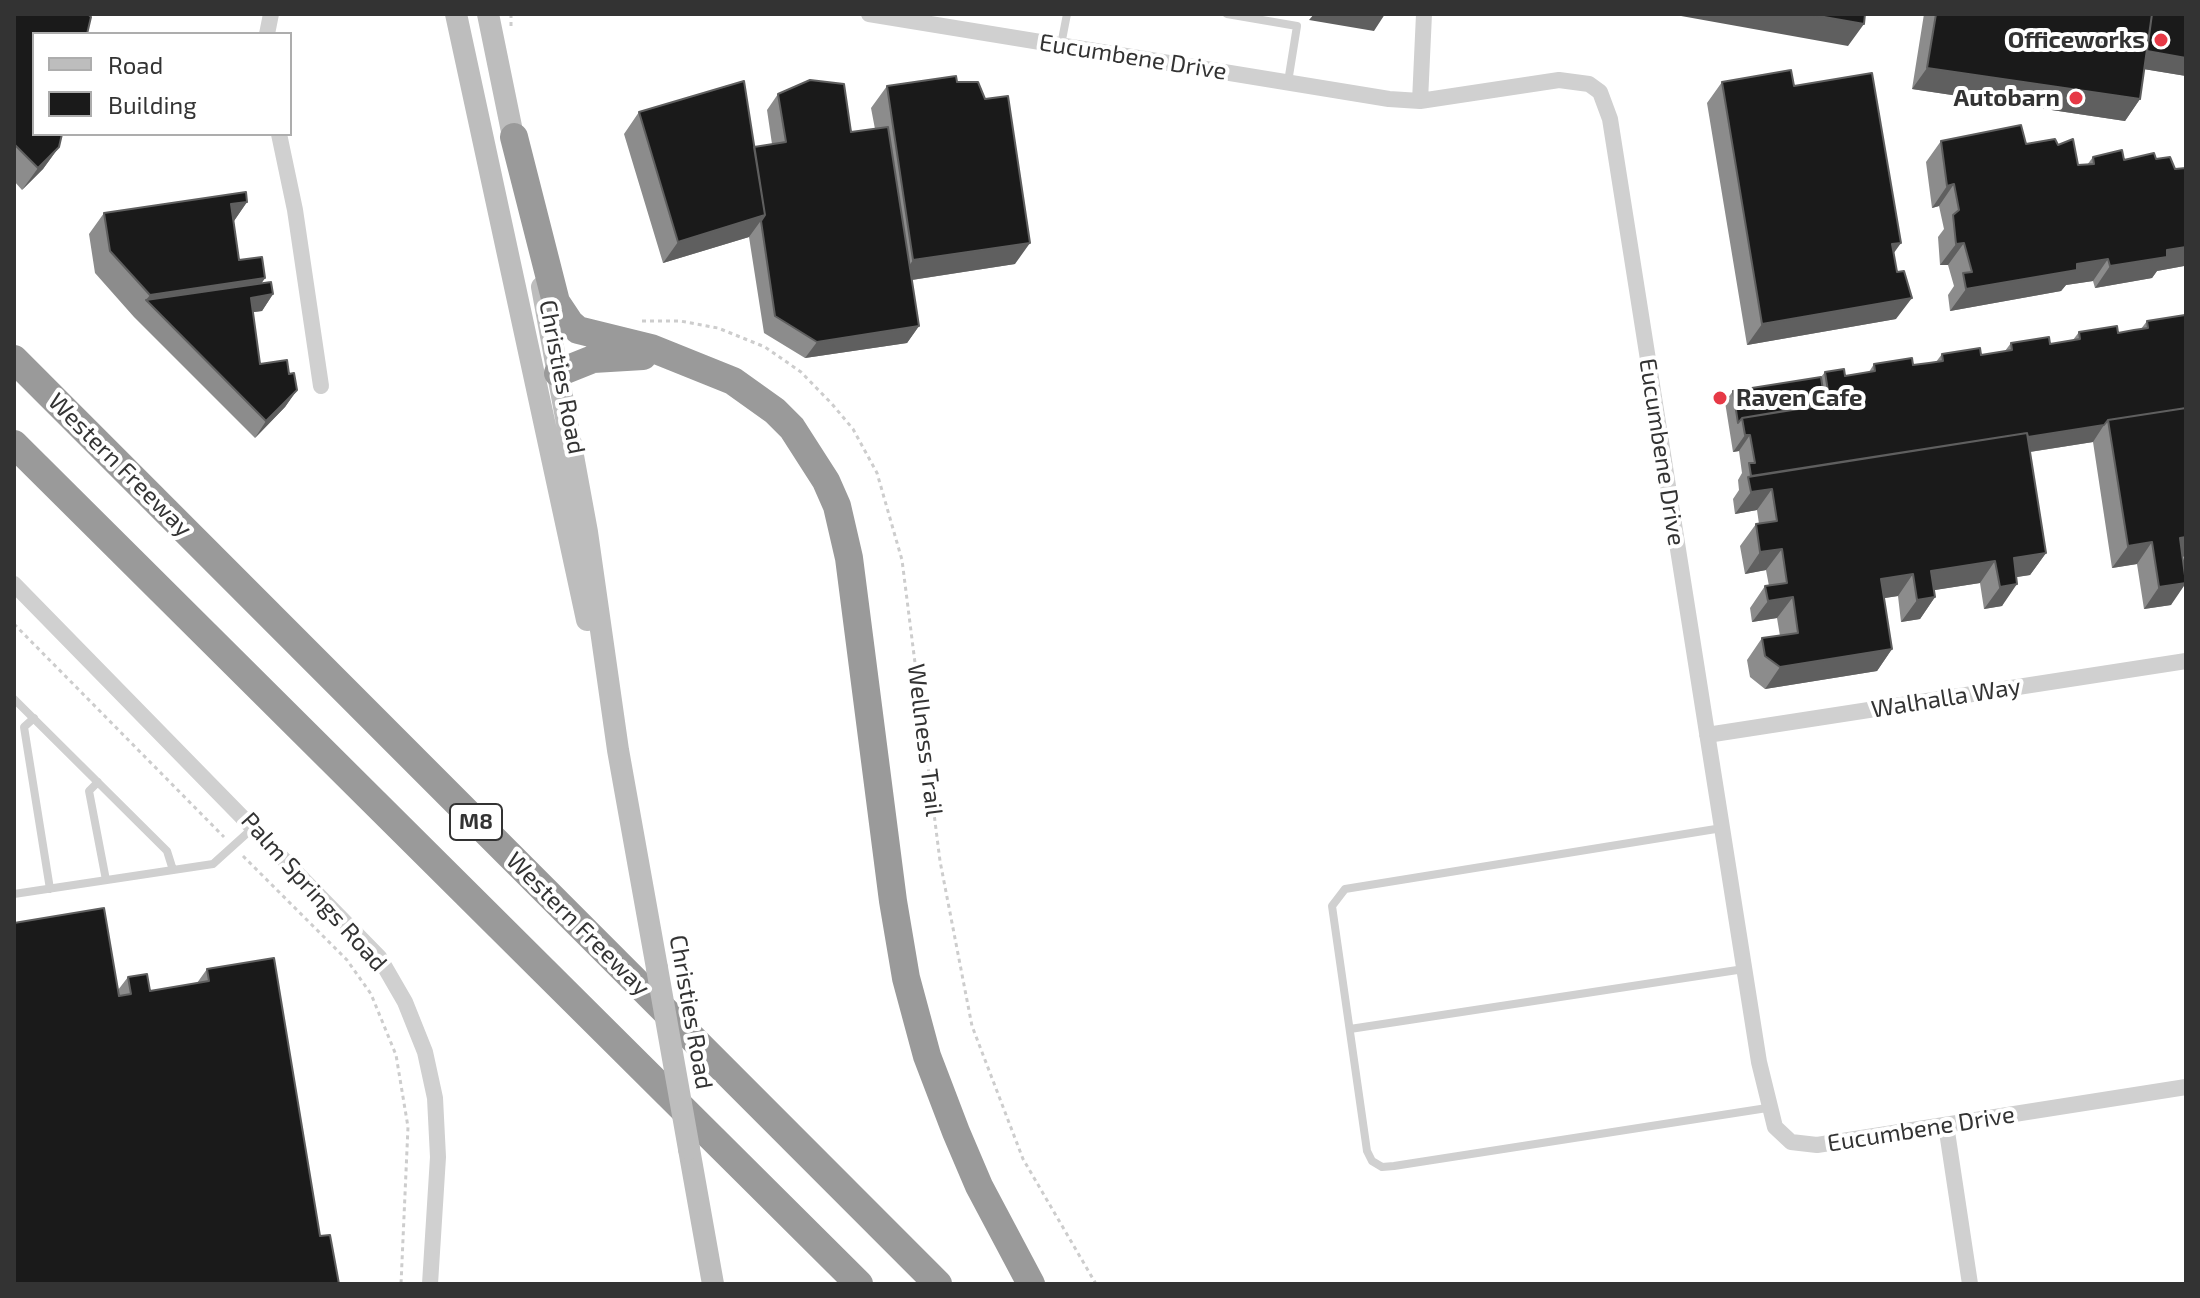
<!DOCTYPE html>
<style>
body{margin:0}
#map{position:relative;width:2200px;height:1298px;overflow:hidden;background:#fff;font-family:"Exo 2",sans-serif}
canvas{display:block}
.frame{position:absolute;inset:0;border:16px solid #333;pointer-events:none}
.legend{position:absolute;left:32px;top:32px;width:260px;height:104px;box-sizing:border-box;background:#fff;border:2px solid #adadad;margin:0;padding:10px 14px;list-style:none;font-size:24px;color:#333}
.legend li{display:flex;align-items:center;gap:16px;height:40px}
.legend b{width:40px;border:2px solid #adadad}
</style>
<div id="map">
<canvas width="2200" height="1298"></canvas>
<div class="frame"></div>
<ul class="legend">
<li><b style="height:10px;background:#bdbdbd"></b>Road</li>
<li><b style="height:22px;background:#1a1a1a"></b>Building</li>
</ul>
</div>
<script>
const ctx = document.querySelector('canvas').getContext('2d');
ctx.lineJoin = 'round';
const poly = rows => new Path2D(rows.map(r => 'M' + r).join(''));
function strokePath(path, color, width, dash) { ctx.strokeStyle = color; ctx.lineWidth = width; ctx.lineCap = dash ? 'butt' : 'round'; ctx.setLineDash(dash || []); ctx.stroke(path); }
function fill(path, color) { ctx.fillStyle = color; ctx.fill(path, 'evenodd'); }
function drawText(font, color, halo, rows, align = 'center') {
  ctx.font = font + ' "Exo 2",sans-serif'; ctx.lineWidth = 8; ctx.setLineDash([]); ctx.textBaseline = 'middle'; ctx.strokeStyle = halo; ctx.fillStyle = color; for (const [text, x, y, turn = 0] of rows) {
    ctx.save(); ctx.translate(x, y); ctx.rotate((+turn || 0) * Math.PI / 180); ctx.textAlign = isNaN(turn) ? turn : align; if (halo) ctx.strokeText(text, 0, 0); ctx.fillText(text, 0, 0); ctx.restore();
  }
}
strokePath(poly([
 [511,14,511,28],
 [642,321,680,321,718,328,765,347,801,372,832,404,853,429,877,473,902,560,940,861,972,1026,1023,1159,1096,1284],
 [14,624,224,837],
 [243,856,347,960,371,994,396,1055,408,1127,401,1284]
]), '#cdcdcd', 3, [4, 4]);
strokePath(poly([
 [1227,14,1297,26,1288,82],
 [1061,45,1067,14],
 [14,699,167,851,173,870],
 [34,718,24,727,50,889],
 [98,782,89,791,106,880],
 [1722,828,1345,889,1332,906,1367,1151,1372,1161,1382,1167,1394,1166,1767,1108],
 [14,894,213,864,254,827],
 [1350,1029,1744,969]
]), '#d0d0d0', 8);
strokePath(poly([
 [869,14,1389,99,1420,101,1559,80,1589,84,1600,92,1610,119,1759,1062,1775,1127,1791,1142,1817,1145,2186,1087],
 [267,34,271,14],
 [1420,101,1424,14],
 [279,134,295,210,321,386],
 [14,584,379,957,405,1002,425,1052,435,1098,438,1157,430,1284],
 [1707,735,2186,661],
 [1946,1125,1970,1284]
]), '#d0d0d0', 16);
strokePath(poly([
 [456,14,587,620],
 [488,14,516,151],
 [542,287,587,532,618,750,657,968],
 [689,1149,713,1284]
]), '#bdbdbd', 22);
strokePath(poly([
 [514,137,556,302,570,323,578,330,651,348,733,381,775,411,792,428,826,481,837,506,849,558,893,901,906,978,927,1056,956,1132,979,1186,1031,1284],
 [14,359,938,1284],
 [558,373,593,359,643,356],
 [14,444,859,1284]
]), '#9a9a9a', 28);
strokePath(poly([
 [657,968,689,1149]
]), '#bdbdbd', 22);
fill(poly([
 [14,14,59,147,43,169,22,190,14,181],
 [1924,14,2186,14,2186,76,2144,69,2140,99,2125,121,1912,89],
 [957,82,1015,264,912,280,919,326,907,343,805,358,764,333,749,237,663,263,624,134,639,112,754,147,772,144,767,110,778,94,851,132,875,129,871,108,887,86],
 [1722,82,1794,86,1894,253,1896,319,1747,345,1707,103],
 [1941,141,2058,145,2078,165,2087,165,2093,157,2124,160,2156,159,2175,169,2186,168,2186,274,2184,266,2157,271,2152,278,2095,288,2093,281,2066,285,2061,291,1950,311,1948,295,1954,286,1948,265,1940,265,1938,237,1944,229,1939,206,1932,208,1926,162],
 [247,202,233,222,239,260,265,278,261,284,273,294,262,311,253,312,260,364,289,374,297,390,285,407,255,438,134,317,95,273,89,234,104,213],
 [2186,319,2186,556,2182,557,2171,605,2144,609,2137,564,2112,568,2093,442,2030,452,2046,553,2030,575,2016,577,2002,606,1984,609,1980,583,1934,590,1935,597,1920,619,1901,622,1898,596,1884,598,1892,649,1877,671,1765,689,1750,677,1747,660,1762,638,1780,636,1777,618,1752,622,1750,608,1765,586,1769,586,1766,570,1745,574,1740,546,1756,524,1759,524,1757,510,1735,514,1733,499,1739,490,1738,480,1742,473,1739,451,1733,452,1725,402,1733,391,1821,377,1825,372,1845,376,1869,372,1874,364,1913,365,1936,362,1942,354,1981,355,2005,351,2011,343,2050,344,2073,340,2079,332,2118,333,2141,329,2147,321],
 [207,969,320,1236,14,1284,118,990,128,977,150,991,197,983]
]), '#8c8c8c');
fill(poly([
 [1314,14,1385,14,1374,31,1309,20],
 [1670,14,1807,14,1864,24,1848,46],
 [2143,51,2186,58,2186,76,2131,67],
 [1927,68,2140,99,2125,121,1912,89],
 [59,147,43,169,22,190,38,168],
 [1954,184,1939,206,1932,208,1947,186],
 [247,202,232,224,231,204],
 [765,215,749,237,663,263,678,242],
 [1030,243,1015,264,898,282,913,260],
 [1901,243,1886,264,1892,244],
 [1964,243,1948,265,1940,265,1956,244],
 [2186,247,2186,264,2184,266,2157,271,2152,278,2095,288,2110,266,2167,250],
 [2108,259,2093,281,2066,285,2061,291,1950,311,1966,289,2077,264],
 [265,278,251,298,273,294,262,311,239,314,146,300,150,295],
 [1912,298,1896,319,1747,345,1762,324],
 [919,326,907,343,805,358,817,342],
 [297,390,285,407,255,438,266,421],
 [2104,425,2093,442,1773,492,1772,489,1757,510,1735,514,1751,492,1752,481],
 [1745,435,1750,435,1739,451,1733,452],
 [2186,537,2186,556,2164,560,2180,538],
 [2152,542,2137,564,2112,568,2128,546],
 [1782,549,1766,570,1745,574,1760,552],
 [2046,553,2030,575,1998,580,2014,558],
 [1995,561,1980,583,1916,593,1931,571],
 [1913,574,1898,596,1866,601,1881,579],
 [2186,583,2171,605,2144,609,2159,587],
 [2017,584,2002,606,1984,609,2000,587],
 [1793,597,1777,618,1752,622,1768,601],
 [1935,597,1920,619,1901,622,1917,600],
 [1892,649,1877,671,1765,689,1780,667]
]), '#5f5f5f');
const building = poly([
 [14,14,88,14,91,17,87,34,34,34,34,134,62,134,59,147,38,168,14,144,14,14],
 [1807,14,1865,14,1864,24,1807,14],
 [1936,14,2152,14,2140,99,1927,68,1936,14],
 [2152,14,2186,14,2186,58,2147,51,2152,14],
 [1791,70,1794,86,1872,73,1901,243,1892,244,1897,272,1904,271,1912,298,1762,324,1722,82,1791,70],
 [956,76,957,82,978,82,985,99,1008,96,1030,243,913,260,887,86,956,76],
 [810,80,844,84,851,132,888,127,919,326,817,342,775,316,761,221,765,215,754,147,786,142,778,94,810,80],
 [744,81,765,215,678,242,639,112,744,81],
 [2021,125,2026,144,2055,139,2058,145,2073,139,2078,165,2094,164,2093,157,2122,150,2124,160,2154,153,2156,159,2170,157,2175,169,2186,168,2186,247,2167,250,2167,257,2110,266,2108,259,2077,264,2077,270,1966,289,1963,273,1972,272,1964,243,1956,244,1953,215,1959,210,1954,184,1947,186,1941,141,2021,125],
 [246,192,247,202,231,204,239,260,262,257,265,278,150,295,110,251,104,213,246,192],
 [271,282,273,294,251,298,260,364,287,360,289,374,294,373,297,390,266,421,146,300,271,282],
 [2185,315,2186,408,2108,420,2104,425,2028,437,2027,433,1751,476,1749,463,1755,463,1750,435,1745,435,1742,418,1830,404,1825,372,1844,369,1845,376,1875,371,1874,364,1912,358,1913,365,1929,363,1943,361,1942,354,1980,348,1981,355,2012,350,2011,343,2049,337,2050,344,2080,339,2079,332,2117,326,2118,333,2134,330,2148,328,2147,321,2185,315],
 [1821,377,1825,404,1742,418,1738,423,1733,391,1821,377],
 [2186,408,2186,537,2180,538,2186,583,2159,587,2152,542,2128,546,2108,420,2186,408],
 [2027,433,2046,553,2014,558,2017,584,2000,587,1995,561,1931,571,1935,597,1917,600,1913,574,1881,579,1892,649,1780,667,1765,656,1762,638,1798,633,1793,597,1768,601,1765,586,1787,583,1782,549,1760,552,1756,524,1777,521,1772,489,1751,492,1748,477,2027,433],
 [104,908,119,996,131,994,128,977,147,974,150,991,209,981,207,969,274,958,320,1236,330,1235,339,1284,14,1284,14,923,104,908]
]);
fill(building, '#1a1a1a');
strokePath(building, '#5f5f5f', 2);
for (const [x, y, r, color] of [
 [2161,40,8,"#e63946"],
 [2076,98,8,"#e63946"],
 [1720,398,8,"#e63946"]
]) { const dot = new Path2D(); dot.arc(x, y, r, 0, 2 * Math.PI); ctx.fillStyle = color; ctx.fill(dot); strokePath(dot, '#fff', 3); }
for (const [x, y, w] of [
 [476,822,52]
]) { const box = new Path2D(); box.roundRect(x - w / 2, y - 18, w, 36, 6); ctx.fillStyle = '#fff'; ctx.fill(box); strokePath(box, '#333', 2); }
drawText('bold 22px', '#333', null, [
 ["M8",476,822]
]);
drawText('bold 24px', '#333', '#fff', [
 ["Officeworks",2145,40],
 ["Autobarn",2060,98],
 ["Raven Cafe",1736,398,"left"]
], 'right');
drawText('24px', '#333', '#fff', [
 ["Eucumbene Drive",1133,57,9],
 ["Christies Road",562,377,79],
 ["Eucumbene Drive",1662,452,81],
 ["Western Freeway",120,465,45],
 ["Walhalla Way",1946,698,-9],
 ["Wellness Trail",925,740,83],
 ["Palm Springs Road",314,892,48],
 ["Western Freeway",578,924,45],
 ["Christies Road",691,1012,80],
 ["Eucumbene Drive",1921,1129,-9]
]);
</script>
